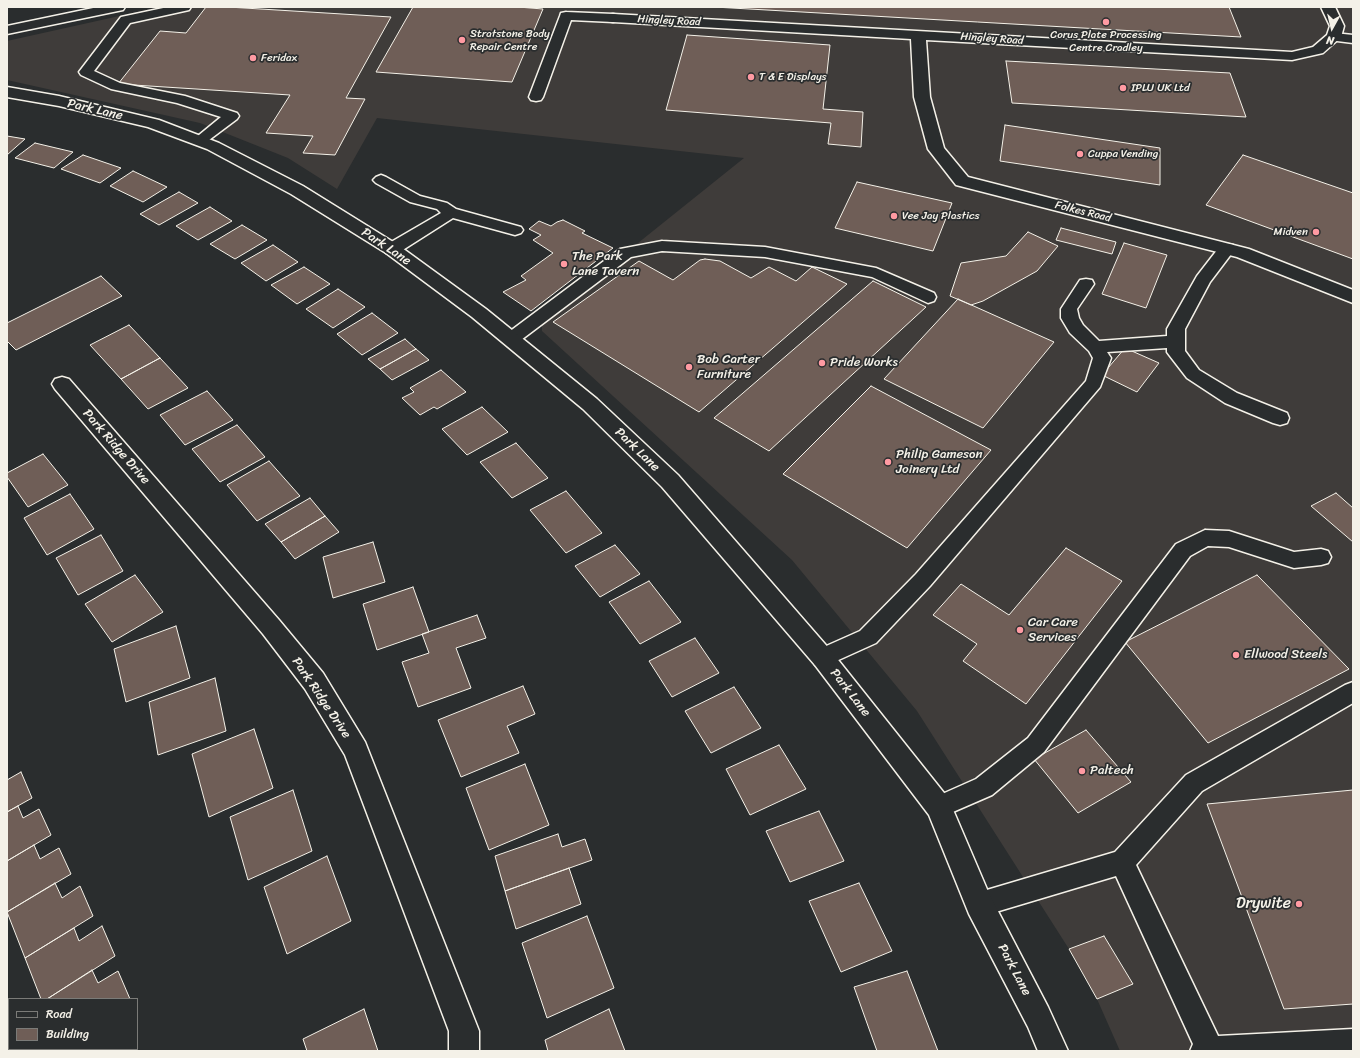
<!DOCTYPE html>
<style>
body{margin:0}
#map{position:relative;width:1360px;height:1058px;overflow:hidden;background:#2a2d2e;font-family:Sriracha,sans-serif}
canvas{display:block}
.frame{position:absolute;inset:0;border:8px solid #f4f1e8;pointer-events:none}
.legend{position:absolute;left:8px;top:998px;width:130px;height:52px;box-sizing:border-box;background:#2a2d2e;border:1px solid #7b7b78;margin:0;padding:5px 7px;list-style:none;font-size:12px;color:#f4f1e8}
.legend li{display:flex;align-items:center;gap:8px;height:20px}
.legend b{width:20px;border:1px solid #7b7b78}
.north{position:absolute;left:1312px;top:8px;width:40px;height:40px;-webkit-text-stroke:3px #2a2d2e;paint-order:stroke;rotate:188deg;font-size:11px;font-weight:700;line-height:16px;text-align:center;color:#f4f1e8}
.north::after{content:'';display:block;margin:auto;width:14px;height:18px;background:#f4f1e8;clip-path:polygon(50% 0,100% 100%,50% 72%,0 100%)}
</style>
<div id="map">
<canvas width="1360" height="1058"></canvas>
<div class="frame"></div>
<ul class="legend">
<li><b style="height:5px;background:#2a2d2e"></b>Road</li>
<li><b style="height:11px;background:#6f5e57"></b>Building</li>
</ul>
<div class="north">N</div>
</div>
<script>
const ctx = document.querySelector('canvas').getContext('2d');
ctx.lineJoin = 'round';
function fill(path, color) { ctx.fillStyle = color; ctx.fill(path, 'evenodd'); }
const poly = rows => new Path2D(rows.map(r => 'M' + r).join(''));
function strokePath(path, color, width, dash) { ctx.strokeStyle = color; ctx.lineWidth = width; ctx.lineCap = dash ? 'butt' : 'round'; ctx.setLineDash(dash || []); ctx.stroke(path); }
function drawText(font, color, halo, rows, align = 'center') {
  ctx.font = font + ' Sriracha,sans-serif'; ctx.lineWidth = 3.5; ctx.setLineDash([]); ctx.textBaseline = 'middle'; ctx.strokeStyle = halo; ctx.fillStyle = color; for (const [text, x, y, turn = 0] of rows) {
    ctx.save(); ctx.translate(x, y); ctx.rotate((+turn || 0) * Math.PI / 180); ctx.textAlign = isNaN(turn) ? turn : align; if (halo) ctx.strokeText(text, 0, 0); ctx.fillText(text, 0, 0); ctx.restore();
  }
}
fill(poly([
 [160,7,1353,7,1353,1051,1120,1051,1097,999,1069,949,917,711,792,560,542,331,542,320,744,158,377,118,337,189,288,158,200,123,7,80,7,41]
]), '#3f3c3a');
const building = poly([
 [206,7,228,7,391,17,346,98,365,99,335,155,303,153,313,136,266,133,290,95,118,84,160,31,186,33,206,7],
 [413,7,518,7,543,9,512,82,376,72,413,7],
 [714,7,1229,7,1241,37,714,7],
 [687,35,830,45,823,109,863,112,861,147,828,144,831,123,666,110,687,35],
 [1006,61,1230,73,1246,117,1012,103,1006,61],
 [1005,125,1160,148,1160,185,1000,161,1005,125],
 [7,136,25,139,7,155,7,136],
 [35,143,73,152,54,168,15,158,35,143],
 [83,155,121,168,100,183,61,169,83,155],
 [1243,155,1353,193,1353,259,1206,205,1243,155],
 [133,171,167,187,143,202,110,186,133,171],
 [857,182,952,203,933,251,835,228,857,182],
 [179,192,198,203,159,225,140,214,179,192],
 [210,207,232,221,198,240,176,226,210,207],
 [563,220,585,231,582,233,613,248,531,311,503,292,526,280,521,276,553,253,533,240,541,235,529,229,539,221,551,226,557,222,563,220],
 [242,225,267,240,235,259,210,244,242,225],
 [1061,228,1116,242,1112,254,1056,240,1061,228],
 [1028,232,1058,246,1037,271,983,301,971,305,950,296,961,263,1006,256,1028,232],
 [1124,243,1167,255,1146,308,1102,294,1124,243],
 [273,245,298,262,266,281,241,263,273,245],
 [705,259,720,261,751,278,769,267,796,281,812,267,847,284,699,412,553,322,639,261,673,280,700,260,705,259],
 [304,267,330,284,297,304,271,285,304,267],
 [101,276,122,296,16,350,7,341,7,323,101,276],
 [873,281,926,307,769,451,714,418,873,281],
 [338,289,365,307,333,328,306,309,338,289],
 [958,299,1054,342,983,428,884,379,958,299],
 [372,313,398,333,362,355,337,334,372,313],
 [129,325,160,358,121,379,90,345,129,325],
 [405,339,416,349,380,369,368,359,405,339],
 [1125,348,1159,363,1137,392,1102,375,1125,348],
 [416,349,429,360,392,380,380,369,416,349],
 [160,358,188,388,148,409,121,379,160,358],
 [441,370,466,392,437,409,434,407,420,415,402,398,414,392,410,388,441,370],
 [871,386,991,450,907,548,783,474,871,386],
 [207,391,233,420,185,445,160,415,207,391],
 [482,407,508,432,467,455,442,429,482,407],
 [237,425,265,457,220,482,192,449,237,425],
 [516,443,548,478,512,498,480,462,516,443],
 [43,454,68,485,28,507,7,477,7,473,43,454],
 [269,461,300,496,257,521,227,485,269,461],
 [566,491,602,533,566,553,530,510,566,491],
 [1336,493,1353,508,1353,542,1311,506,1336,493],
 [70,494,94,529,47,555,24,518,70,494],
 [310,498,325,516,281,542,265,524,310,498],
 [325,516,339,532,295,559,281,542,325,516],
 [101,535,123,571,78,595,56,558,101,535],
 [373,542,385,582,333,598,323,557,373,542],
 [615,545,640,574,600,597,575,566,615,545],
 [1066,548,1122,581,1026,704,963,661,977,644,933,615,961,584,1009,615,1066,548],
 [135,575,163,612,112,642,85,604,135,575],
 [1257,575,1349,669,1208,743,1125,642,1257,575],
 [649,581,681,622,640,644,609,602,649,581],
 [413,587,429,632,377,650,363,604,413,587],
 [477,615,486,638,456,648,471,688,418,707,402,662,429,653,422,634,477,615],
 [176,626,190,678,126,702,114,649,176,626],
 [695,638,719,673,672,697,649,661,695,638],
 [215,678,226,731,158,755,149,702,215,678],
 [523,686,535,714,507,726,519,753,461,777,438,720,523,686],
 [734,687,761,728,711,753,685,711,734,687],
 [254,729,273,788,209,817,192,754,254,729],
 [1086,730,1131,782,1078,813,1034,759,1086,730],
 [779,745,806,789,750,815,726,769,779,745],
 [525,764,549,825,489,850,466,788,525,764],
 [21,772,32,798,7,812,7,780,21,772],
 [293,790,312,851,248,880,230,817,293,790],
 [1353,790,1353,1004,1284,1009,1207,804,1353,790],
 [18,806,23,818,39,809,51,835,7,861,7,812,18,806],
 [819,811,844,861,790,882,766,831,819,811],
 [558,834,562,847,585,839,592,860,505,891,495,856,558,834],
 [34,845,40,859,59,848,71,874,7,912,7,861,34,845],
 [327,856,351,921,287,954,264,887,327,856],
 [569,868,581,904,516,929,505,891,569,868],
 [55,883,62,898,80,886,93,916,25,958,7,912,55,883],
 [859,883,892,951,841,972,809,901,859,883],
 [587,916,614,988,547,1018,522,943,587,916],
 [102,926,115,956,47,999,41,999,25,958,74,928,79,941,102,926],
 [1104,936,1133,984,1097,999,1069,949,1104,936],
 [92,970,98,983,118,971,130,999,47,999,92,970],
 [907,971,938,1051,877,1051,854,987,907,971],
 [364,1009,378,1051,307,1051,303,1039,364,1009],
 [609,1009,625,1051,548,1051,545,1040,609,1009]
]);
fill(building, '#6f5e57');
strokePath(building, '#f4f1e8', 1);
const lane = poly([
 [168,7,191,7,189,10,130,23,94,71,120,83,185,96,237,113,239,116,237,119,205,143,200,144,195,143,193,140,221,117,177,103,111,89,81,75,79,72,121,17,168,7],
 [566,12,613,14,618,15,619,18,618,21,613,22,571,20,543,97,541,100,536,101,531,100,529,97,560,16,561,13,566,12],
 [1334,33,1353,35,1353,43,1329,40,1327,37,1329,34,1334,33],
 [381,175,386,177,420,196,447,203,456,209,521,227,523,230,521,233,515,235,453,218,398,253,392,254,386,253,384,249,386,245,441,213,437,209,410,202,376,183,373,180,376,177,381,175],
 [662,241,765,247,876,268,934,293,936,297,934,301,928,303,872,277,765,257,662,251,631,257,517,343,511,345,505,343,502,339,505,335,620,249,662,241],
 [1227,244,1233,245,1235,249,1210,282,1185,329,1185,351,1199,370,1237,393,1287,413,1289,418,1287,423,1280,425,1273,423,1225,403,1187,378,1170,356,1167,352,1167,348,1107,352,1111,358,1100,387,930,586,876,643,823,667,815,665,812,658,815,651,860,631,916,574,1086,381,1093,358,1089,351,1070,333,1061,318,1061,309,1080,280,1086,279,1092,280,1094,284,1077,309,1079,318,1083,325,1099,341,1167,336,1167,329,1197,276,1221,245,1227,244],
 [1205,530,1229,531,1294,552,1321,549,1328,551,1331,557,1328,563,1321,565,1294,568,1229,547,1208,546,1190,556,1044,752,992,795,939,818,931,815,927,807,931,799,976,779,1028,738,1176,544,1205,530],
 [1353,682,1353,703,1202,791,1136,865,1218,1036,1353,1029,1353,1051,1190,1051,1193,1044,1116,876,979,917,970,913,966,904,970,895,1115,852,1186,775,1345,685,1353,682]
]);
const street = poly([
 [1321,7,1335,7,1344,26,1341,37,1323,53,1292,60,926,40,930,97,944,148,968,177,1249,249,1353,290,1353,303,1237,257,956,185,928,149,914,97,911,39,613,22,608,21,606,18,608,15,613,14,1292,52,1313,47,1327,35,1330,26,1321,7],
 [62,377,69,379,279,620,323,673,365,742,479,1031,479,1051,449,1051,449,1031,345,755,305,689,263,634,55,389,52,384,55,379,62,377]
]);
const secondary = poly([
 [7,87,59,96,159,120,219,143,303,186,398,245,486,309,597,399,678,475,831,651,948,798,989,894,1048,1007,1068,1051,1038,1051,1028,1027,969,914,929,815,815,665,662,487,583,409,472,317,386,253,291,194,207,149,148,127,59,106,7,97,7,87]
]);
const highway = poly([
 [98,7,125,7,123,10,118,11,7,34,7,26,98,7]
]);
strokePath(lane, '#f4f1e8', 3);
strokePath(street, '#f4f1e8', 3);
strokePath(secondary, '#f4f1e8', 3);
strokePath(highway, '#f4f1e8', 3);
fill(lane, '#2a2d2e');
fill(street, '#2a2d2e');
fill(secondary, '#2a2d2e');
fill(highway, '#2a2d2e');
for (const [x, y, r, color] of [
 [1106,22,4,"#ff9aa2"],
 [462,40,4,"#ff9aa2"],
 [253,58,4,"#ff9aa2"],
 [751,77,4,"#ff9aa2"],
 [1123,88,4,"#ff9aa2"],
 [1080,154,4,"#ff9aa2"],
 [894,216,4,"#ff9aa2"],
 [1316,232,4,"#ff9aa2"],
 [564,264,4,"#ff9aa2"],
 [822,363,4,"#ff9aa2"],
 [689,367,4,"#ff9aa2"],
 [888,462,4,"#ff9aa2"],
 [1020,630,4,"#ff9aa2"],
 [1236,655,4,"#ff9aa2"],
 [1082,771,4,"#ff9aa2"],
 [1299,904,4,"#ff9aa2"]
]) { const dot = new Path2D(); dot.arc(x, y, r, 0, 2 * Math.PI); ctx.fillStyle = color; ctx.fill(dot); strokePath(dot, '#2a2d2e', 1.5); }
drawText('11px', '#f4f1e8', '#2a2d2e', [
 ["Hingley Road",669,21,3],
 ["Hingley Road",992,39,4],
 ["Folkes Road",1083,212,14]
]);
drawText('11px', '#f4f1e8', '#2a2d2e', [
 ["Stratstone Body",470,34],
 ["Repair Centre",470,47],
 ["Corus Plate Processing",1106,35,"center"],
 ["Centre Cradley",1106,48,"center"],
 ["Feridax",261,58],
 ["T & E Displays",759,77],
 ["IPLU UK Ltd",1131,88],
 ["Cuppa Vending",1088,154],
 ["Vee Jay Plastics",902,216],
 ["Midven",1308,232,"right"]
], 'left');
drawText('13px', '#f4f1e8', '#2a2d2e', [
 ["Park Lane",95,110,13],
 ["Park Lane",386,247,34],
 ["Park Ridge Drive",116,447,49],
 ["Park Lane",637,450,44],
 ["Park Lane",850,693,52],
 ["Park Ridge Drive",321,698,56],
 ["Park Lane",1014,970,62]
]);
drawText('13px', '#f4f1e8', '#2a2d2e', [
 ["The Park",572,257],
 ["Lane Tavern",572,272],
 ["Bob Carter",697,360],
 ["Furniture",697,375],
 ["Pride Works",830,363],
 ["Philip Gameson",896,455],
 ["Joinery Ltd",896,470],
 ["Car Care",1028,623],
 ["Services",1028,638],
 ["Ellwood Steels",1244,655],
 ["Paltech",1090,771]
], 'left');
drawText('16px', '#f4f1e8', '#2a2d2e', [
 ["Drywite",1291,904]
], 'right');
</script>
